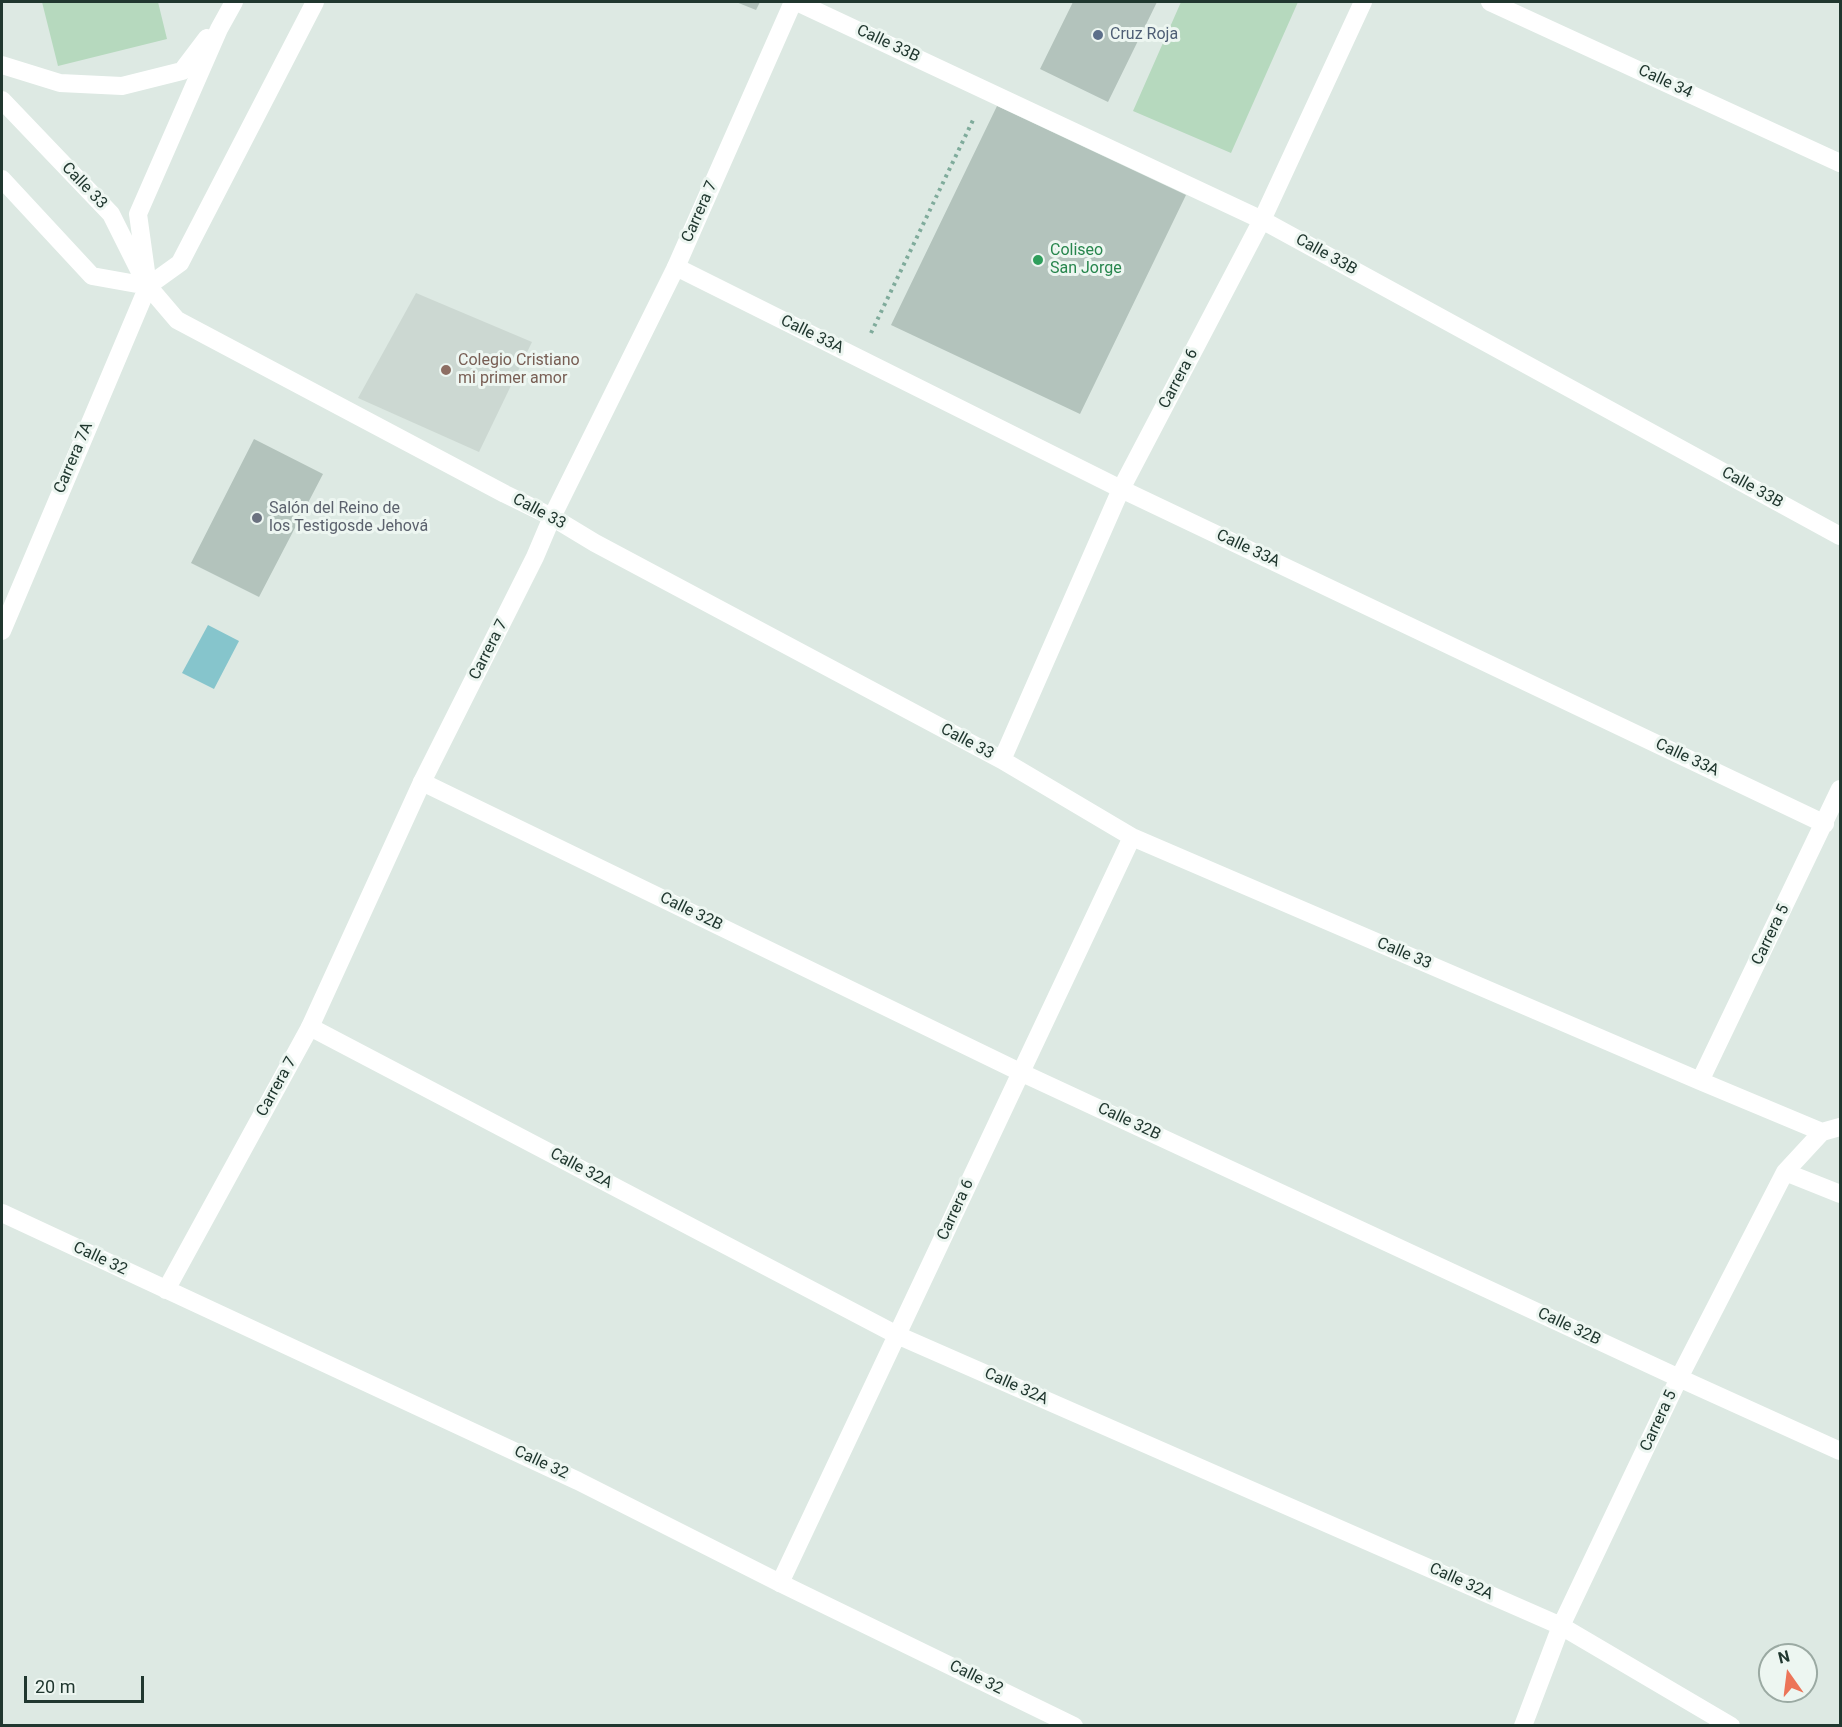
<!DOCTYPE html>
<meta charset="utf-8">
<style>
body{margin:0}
#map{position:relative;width:1842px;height:1727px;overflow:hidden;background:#dde9e3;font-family:Roboto,sans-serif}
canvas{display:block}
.frame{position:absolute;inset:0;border:3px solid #20372f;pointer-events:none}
.north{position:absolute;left:1758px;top:1643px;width:60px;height:60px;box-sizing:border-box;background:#edf6f1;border:2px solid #9baaa3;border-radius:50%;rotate:346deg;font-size:16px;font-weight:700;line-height:24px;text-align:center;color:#20372f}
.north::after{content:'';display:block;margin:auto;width:21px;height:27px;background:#ec7458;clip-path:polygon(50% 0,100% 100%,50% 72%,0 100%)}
.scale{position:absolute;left:24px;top:1676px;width:120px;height:27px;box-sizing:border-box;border:3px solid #20372f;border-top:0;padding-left:8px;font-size:18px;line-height:21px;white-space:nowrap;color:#20372f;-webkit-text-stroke:4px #edf6f1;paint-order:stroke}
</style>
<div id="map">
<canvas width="1842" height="1727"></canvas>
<div class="frame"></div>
<div class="north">N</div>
<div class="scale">20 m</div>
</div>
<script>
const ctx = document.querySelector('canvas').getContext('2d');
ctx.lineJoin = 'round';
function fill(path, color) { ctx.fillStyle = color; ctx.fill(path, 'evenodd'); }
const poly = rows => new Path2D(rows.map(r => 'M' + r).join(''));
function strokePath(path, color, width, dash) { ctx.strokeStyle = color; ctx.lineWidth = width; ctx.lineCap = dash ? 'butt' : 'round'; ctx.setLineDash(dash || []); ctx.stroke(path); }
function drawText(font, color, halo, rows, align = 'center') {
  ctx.font = font + ' Roboto,sans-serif'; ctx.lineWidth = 6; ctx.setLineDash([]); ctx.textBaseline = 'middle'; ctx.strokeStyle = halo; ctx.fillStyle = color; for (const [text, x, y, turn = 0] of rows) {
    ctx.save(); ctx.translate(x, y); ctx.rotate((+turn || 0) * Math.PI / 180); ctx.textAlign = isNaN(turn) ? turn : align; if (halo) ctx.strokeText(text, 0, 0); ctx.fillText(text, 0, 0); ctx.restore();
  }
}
fill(poly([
 [416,293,532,342,479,452,358,398]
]), '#ccd8d2');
fill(poly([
 [42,2,158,2,167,39,58,66],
 [1181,2,1298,2,1231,153,1133,111]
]), '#b6d9be');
fill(poly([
 [208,625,239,641,214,689,182,673]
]), '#86c5cc');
fill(poly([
 [736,2,760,2,756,10],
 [1073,2,1157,2,1108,102,1040,69],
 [997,106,1186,195,1080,414,891,325],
 [254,439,323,474,259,597,191,563]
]), '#b3c3bc');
strokePath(poly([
 [871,333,974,118]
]), '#7fab9b', 4, [3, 4.5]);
strokePath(poly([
 [797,2,1262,220,1840,536],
 [1490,2,1840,163],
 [676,267,1121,489,1825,824],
 [148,286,177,320,505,494,552,517,595,543,1002,760,1132,837,1700,1081,1822,1132],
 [1002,760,1121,489,1262,220,1363,2],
 [422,782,1020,1072,1679,1378,1840,1451],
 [310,1027,897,1335,1561,1626,1731,1726],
 [1700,1081,1840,789],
 [1822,1132,1840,1127],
 [1785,1172,1840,1194],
 [780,1583,1132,837],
 [1523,1726,1561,1626,1679,1378,1785,1172,1822,1132]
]), '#fff', 18);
strokePath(poly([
 [2,65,60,83,122,86,182,71,207,38],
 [2,100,111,214,141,274],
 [2,179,92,276,148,286],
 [148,286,180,263,315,2],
 [2,631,148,286,138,214,219,29,234,2],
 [2,1213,578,1481,780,1583,1074,1726],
 [166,1290,310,1027,422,782,535,557,552,517,676,267,793,2]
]), '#fff', 18);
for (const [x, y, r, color] of [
 [1098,35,6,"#5c6f8a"],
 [1038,260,6,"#2e9e5b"],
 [446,370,6,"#8d6e63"],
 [257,518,6,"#6b7280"]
]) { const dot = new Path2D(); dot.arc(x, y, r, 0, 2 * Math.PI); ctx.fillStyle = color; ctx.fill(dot); strokePath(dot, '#edf6f1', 2); }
drawText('16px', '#4e5e75', '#edf6f1', [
 ["Cruz Roja",1110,35]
], 'left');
drawText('16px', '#20372f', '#edf6f1', [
 ["Calle 33B",888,44,25],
 ["Calle 34",1665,82,25],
 ["Calle 33",84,186,46],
 ["Carrera 7",700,212,-66],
 ["Calle 33B",1326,255,29],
 ["Calle 33A",812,335,26],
 ["Carrera 6",1179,379,-62],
 ["Carrera 7A",74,458,-67],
 ["Calle 33B",1752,488,29],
 ["Calle 33",539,512,28],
 ["Calle 33A",1248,549,25],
 ["Carrera 7",489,650,-63],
 ["Calle 33",967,742,28],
 ["Calle 33A",1687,758,25],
 ["Calle 32B",691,912,26],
 ["Carrera 5",1771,935,-64],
 ["Calle 33",1404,954,23],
 ["Carrera 7",277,1087,-61],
 ["Calle 32B",1129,1122,25],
 ["Calle 32A",581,1169,28],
 ["Carrera 6",956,1210,-65],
 ["Calle 32",100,1259,25],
 ["Calle 32B",1569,1327,25],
 ["Calle 32A",1016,1387,24],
 ["Carrera 5",1659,1421,-65],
 ["Calle 32",541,1463,25],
 ["Calle 32A",1461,1582,24],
 ["Calle 32",976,1678,26]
]);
drawText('16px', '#27864d', '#edf6f1', [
 ["Coliseo",1050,251],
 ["San Jorge",1050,269]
], 'left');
drawText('16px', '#785e54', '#edf6f1', [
 ["Colegio Cristiano",458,361],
 ["mi primer amor",458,379]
], 'left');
drawText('16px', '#5b616d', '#edf6f1', [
 ["Salón del Reino de",269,509],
 ["los Testigosde Jehová",269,527]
], 'left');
</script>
